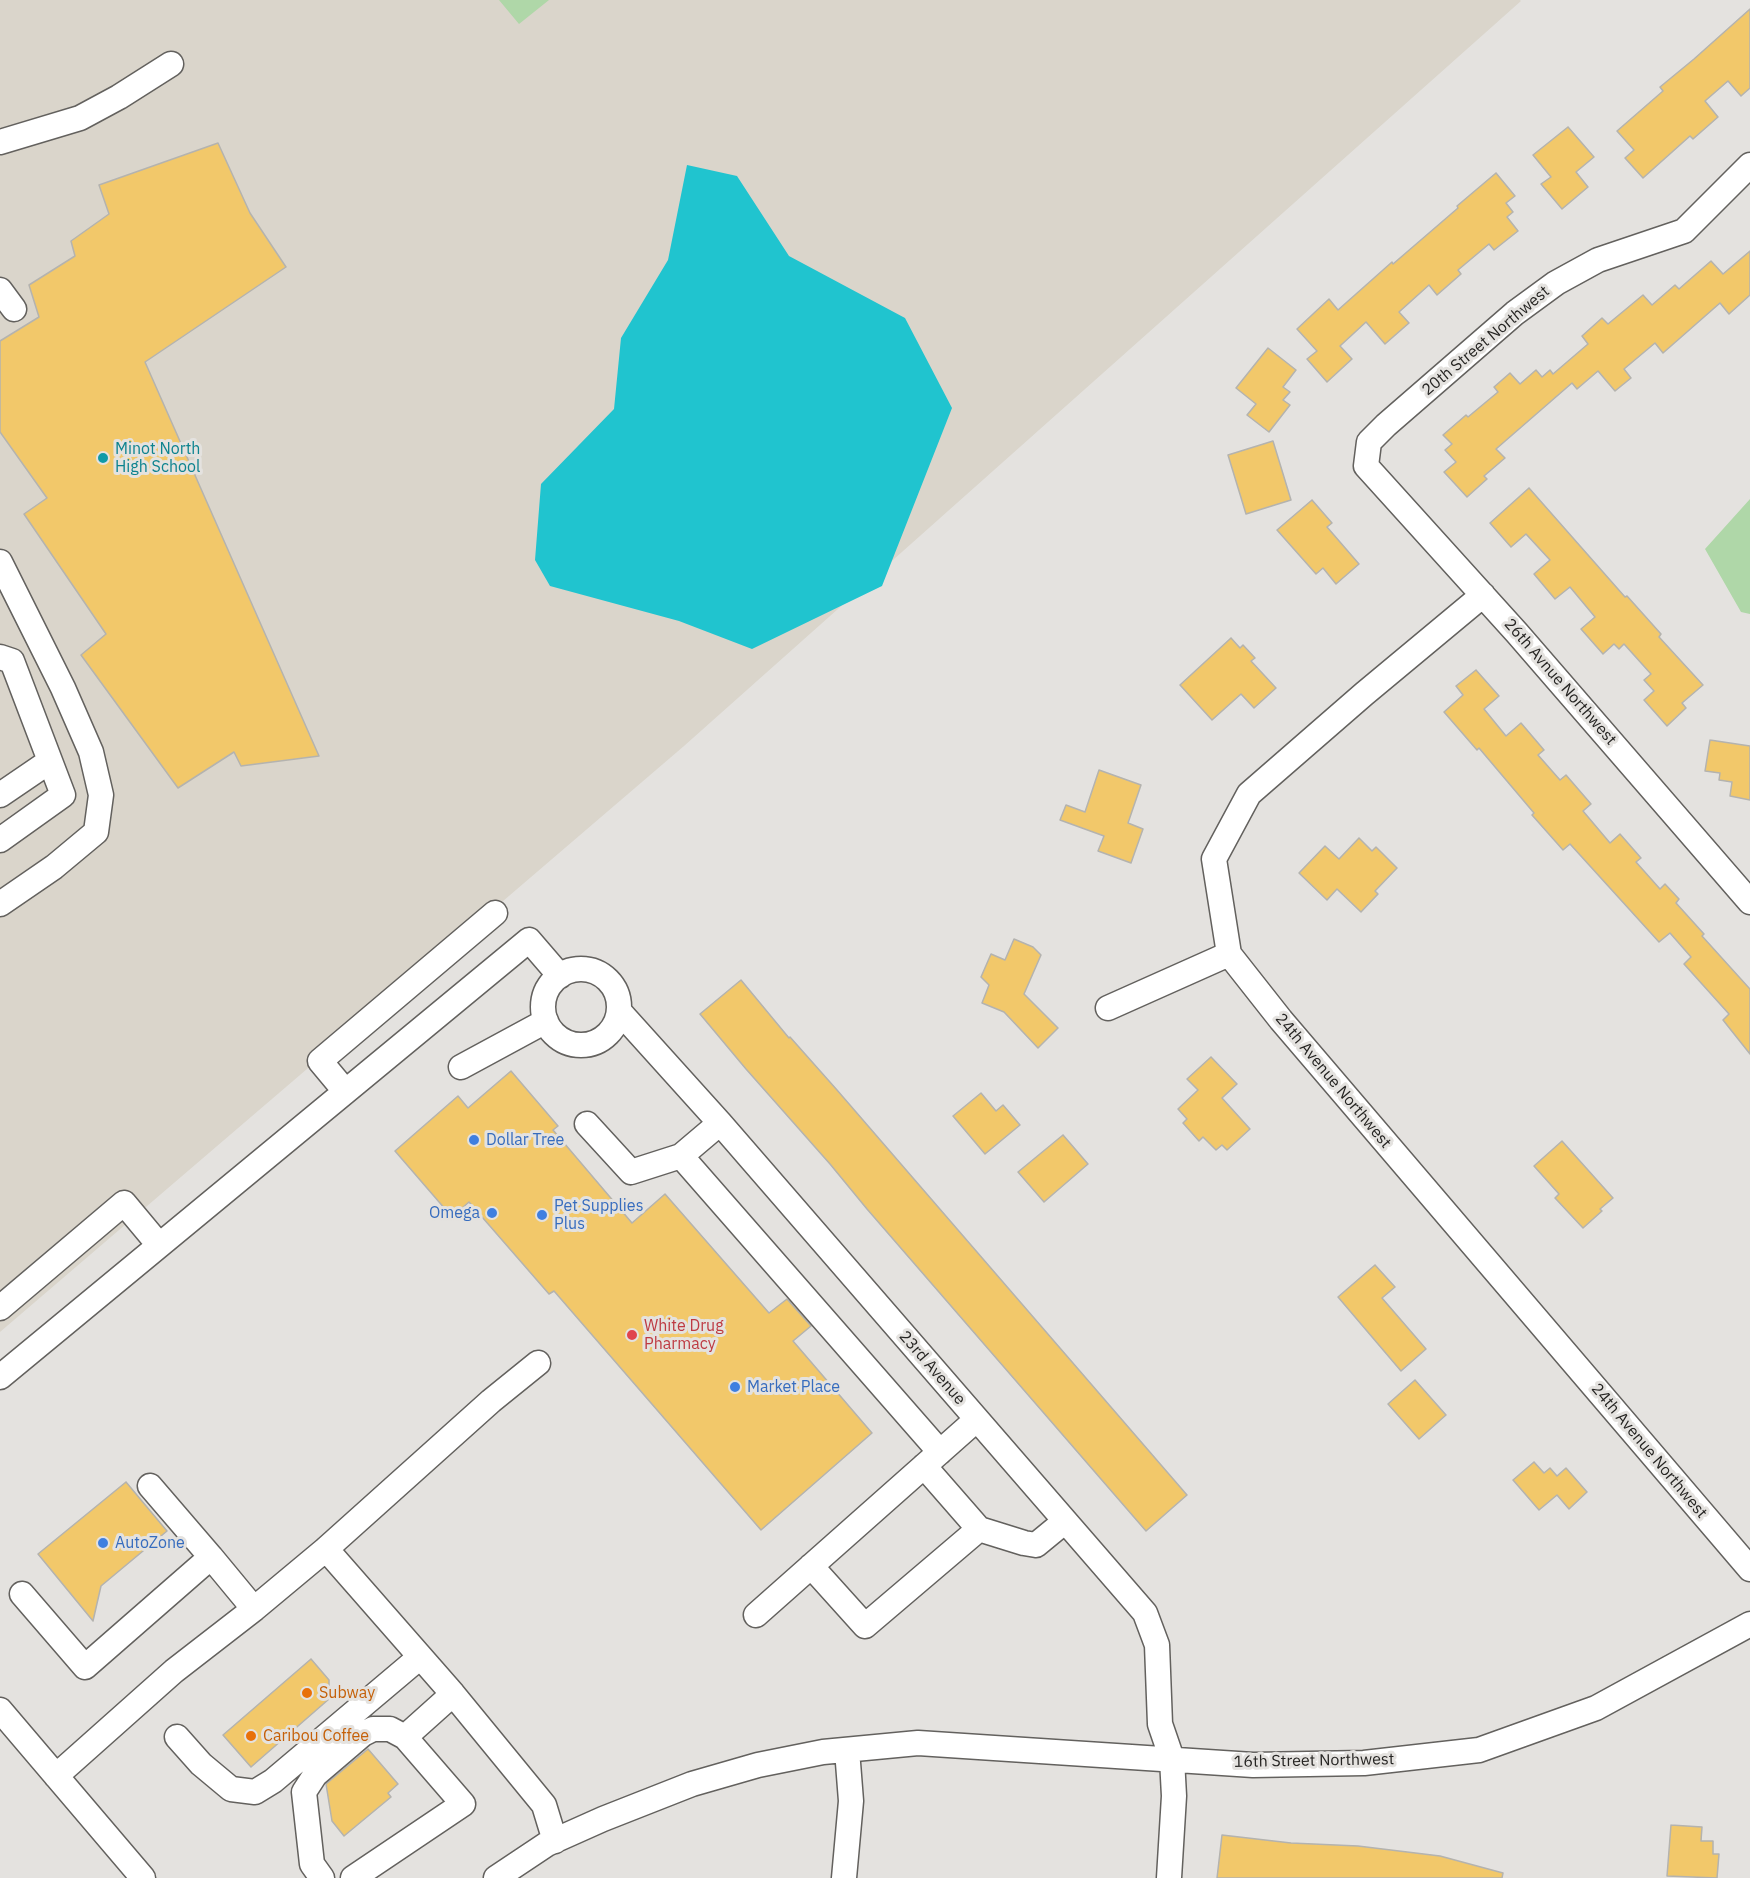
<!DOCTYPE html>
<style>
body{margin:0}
canvas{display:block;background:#e4e2df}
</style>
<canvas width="1750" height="1878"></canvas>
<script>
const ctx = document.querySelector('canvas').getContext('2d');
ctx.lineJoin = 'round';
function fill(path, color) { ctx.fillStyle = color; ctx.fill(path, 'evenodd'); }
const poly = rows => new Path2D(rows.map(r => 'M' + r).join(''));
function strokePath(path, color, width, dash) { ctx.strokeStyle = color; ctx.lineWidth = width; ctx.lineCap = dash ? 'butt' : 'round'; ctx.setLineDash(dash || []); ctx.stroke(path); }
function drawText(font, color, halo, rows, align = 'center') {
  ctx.font = font + ' "IBM Plex Sans",sans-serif'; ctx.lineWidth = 6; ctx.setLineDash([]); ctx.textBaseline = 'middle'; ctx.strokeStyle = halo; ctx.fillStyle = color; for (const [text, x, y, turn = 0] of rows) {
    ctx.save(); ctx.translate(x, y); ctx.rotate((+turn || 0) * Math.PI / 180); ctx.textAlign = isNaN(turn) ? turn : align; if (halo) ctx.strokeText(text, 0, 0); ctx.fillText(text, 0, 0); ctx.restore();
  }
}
fill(poly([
 [0,0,1520,0,1521,1,684,746,0,1332]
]), '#dad5cb');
fill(poly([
 [499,0,549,0,519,24],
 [1750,499,1750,614,1741,612,1705,549]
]), '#afd7a8');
fill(poly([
 [687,165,737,176,789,256,905,318,952,408,882,586,752,649,679,621,550,586,535,560,541,484,614,409,621,338,668,260]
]), '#20c4cf');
const building = poly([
 [1750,9,1750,88,1741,96,1728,81,1705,101,1718,117,1693,139,1690,136,1643,178,1625,158,1634,150,1617,131,1663,91,1660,87,1694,59,1750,9],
 [1568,127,1594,157,1576,172,1588,187,1562,209,1541,184,1551,177,1533,155,1568,127],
 [218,143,250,213,286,267,145,362,319,756,241,766,234,752,178,788,81,655,106,634,24,514,47,498,0,432,0,341,39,317,29,285,75,256,71,241,109,214,99,185,218,143],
 [1496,173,1515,196,1506,203,1513,212,1507,217,1518,231,1494,250,1489,244,1458,270,1461,274,1437,295,1429,285,1399,312,1409,323,1385,344,1366,322,1340,346,1352,359,1327,382,1307,359,1317,351,1297,329,1329,299,1338,310,1392,262,1393,264,1458,208,1457,206,1496,173],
 [1750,251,1750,295,1729,314,1720,303,1663,353,1655,343,1624,369,1631,378,1615,391,1598,371,1577,389,1572,383,1496,449,1505,458,1484,476,1487,479,1467,497,1444,472,1456,462,1445,450,1452,444,1443,435,1466,415,1468,417,1498,392,1494,387,1510,373,1520,384,1536,370,1542,377,1550,370,1553,374,1588,344,1582,336,1602,318,1608,324,1643,295,1652,305,1675,285,1679,289,1711,261,1723,274,1750,251],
 [1268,348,1296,370,1283,387,1290,392,1283,400,1290,405,1269,432,1247,415,1256,404,1236,388,1268,348],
 [1273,441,1291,500,1246,514,1228,455,1273,441],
 [1529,488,1625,597,1627,596,1661,634,1659,637,1703,685,1682,703,1686,708,1667,726,1644,700,1654,691,1644,680,1651,674,1624,644,1619,649,1614,644,1603,654,1581,629,1595,617,1570,587,1555,599,1534,574,1550,560,1526,534,1511,547,1490,523,1529,488],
 [1312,500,1332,523,1327,527,1359,564,1336,584,1323,568,1316,574,1277,530,1312,500],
 [1231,638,1240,648,1243,645,1255,658,1251,661,1276,688,1254,708,1241,694,1212,720,1180,685,1231,638],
 [1476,670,1499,696,1484,709,1506,736,1521,723,1544,750,1538,755,1560,780,1566,775,1591,804,1583,811,1610,843,1620,834,1641,858,1636,862,1660,889,1665,884,1679,899,1676,903,1704,934,1702,936,1750,989,1750,1054,1723,1020,1729,1014,1684,964,1691,957,1670,933,1659,942,1570,844,1563,850,1532,815,1534,813,1479,748,1477,750,1444,712,1463,695,1456,686,1476,670],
 [1710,740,1750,746,1750,800,1730,796,1732,782,1719,780,1720,773,1705,771,1710,740],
 [1099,770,1141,785,1128,823,1143,829,1131,863,1098,851,1104,836,1060,820,1066,805,1085,812,1099,770],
 [1359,838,1372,851,1376,847,1397,868,1375,891,1378,894,1361,912,1337,889,1327,900,1299,873,1325,846,1339,859,1359,838],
 [1014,939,1033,947,1041,955,1024,994,1058,1028,1038,1048,1004,1012,982,1003,989,985,981,977,991,954,1005,960,1014,939],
 [741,980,789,1038,790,1037,837,1090,1187,1495,1146,1531,867,1209,830,1164,746,1069,700,1014,741,980],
 [1211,1057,1237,1084,1222,1098,1250,1129,1227,1150,1222,1145,1216,1150,1203,1137,1199,1141,1183,1123,1187,1119,1178,1109,1198,1090,1187,1079,1211,1057],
 [511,1071,558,1126,553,1130,632,1223,665,1194,769,1313,787,1299,811,1326,793,1341,872,1433,761,1530,554,1291,549,1294,469,1202,452,1217,395,1151,458,1096,468,1108,511,1071],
 [981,1093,996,1111,1003,1105,1020,1125,985,1154,953,1116,981,1093],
 [1063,1135,1088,1164,1044,1202,1018,1172,1063,1135],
 [1562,1141,1613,1198,1600,1209,1602,1211,1583,1228,1555,1198,1559,1194,1534,1166,1562,1141],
 [1375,1265,1395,1287,1382,1298,1426,1349,1401,1371,1338,1297,1375,1265],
 [1415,1380,1446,1415,1419,1439,1388,1404,1415,1380],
 [1534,1462,1544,1473,1550,1468,1557,1476,1566,1468,1587,1492,1569,1509,1557,1495,1539,1510,1513,1480,1534,1462],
 [126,1482,167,1531,101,1586,93,1621,38,1554,126,1482],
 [311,1659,329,1680,329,1699,251,1767,223,1735,311,1659],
 [368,1749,398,1784,388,1793,391,1797,344,1836,332,1821,326,1784,368,1749],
 [1671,1825,1702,1827,1701,1841,1713,1841,1713,1854,1719,1854,1717,1878,1667,1876,1671,1825],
 [1222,1835,1291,1843,1358,1846,1440,1856,1503,1873,1502,1878,1217,1878,1222,1835]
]);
fill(building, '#f2c86a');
strokePath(building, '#b4b3af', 1.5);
const minor = poly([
 [0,142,80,118,119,97,171,64],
 [1750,165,1684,231,1598,260,1556,283,1515,313,1386,425,1369,442,1366,466,1517,633,1750,902],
 [0,290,14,309],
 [0,562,63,688,91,752,101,795,96,832,54,867,0,904],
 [1483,595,1364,694,1249,794,1214,859,1229,954,1281,1020,1750,1569],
 [0,657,12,661,63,795,0,840],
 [0,795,50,761],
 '543 1007a38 38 0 1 1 76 0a38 38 0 1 1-76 0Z',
 [1108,1008,1229,954],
 [619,1011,720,1123,1145,1613,1157,1645,1160,1724,1172,1759,1174,1796,1169,1878],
 [461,1067,546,1021],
 [345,1091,320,1061,495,913],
 [720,1123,681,1156,940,1452],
 [587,1124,631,1172,681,1156],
 [0,1308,124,1203,159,1245],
 [0,1377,529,940,560,976],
 [924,1466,979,1529],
 [150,1486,211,1557],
 [326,1549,453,1694,544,1805,555,1841],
 [811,1566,865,1626,979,1529,1024,1543,1036,1545,1064,1522],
 [22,1594,85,1667,211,1557,254,1609],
 [756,1615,976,1420],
 [0,1710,143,1878],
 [177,1737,201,1764,231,1789,255,1792,273,1781,420,1657],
 [405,1737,453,1694],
 [56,1776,174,1671,254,1609,326,1549,491,1401,538,1363],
 [322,1878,312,1864,304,1792,315,1775,363,1734,373,1729,390,1729,405,1737,463,1804,353,1878],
 [496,1878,547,1844,603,1819,692,1784,758,1765,823,1752,918,1743,1253,1765,1364,1763,1479,1750,1596,1708,1750,1624],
 [844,1878,851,1801,847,1750]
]);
strokePath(minor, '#63615e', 27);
strokePath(minor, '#fff', 24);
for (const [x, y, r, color] of [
 [103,458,6,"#0f9aa8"],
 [474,1140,6,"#3f7fe0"],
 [492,1213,6,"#3f7fe0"],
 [542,1215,6,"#3f7fe0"],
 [632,1335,6,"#e0444e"],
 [735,1387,6,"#3f7fe0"],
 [103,1543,6,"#3f7fe0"],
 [307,1693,6,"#e8710a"],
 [251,1736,6,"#e8710a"]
]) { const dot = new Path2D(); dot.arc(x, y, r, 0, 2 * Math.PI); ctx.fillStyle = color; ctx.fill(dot); strokePath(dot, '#e4e2df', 2); }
drawText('16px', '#262523', '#e4e2df', [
 ["20th Street Northwest",1486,341,-40],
 ["26th Avnue Northwest",1560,682,49],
 ["24th Avenue Northwest",1333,1081,50],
 ["23rd Avenue",932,1368,49],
 ["24th Avenue Northwest",1649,1451,50],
 ["16th Street Northwest",1314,1761,-1]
]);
drawText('16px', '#0d838f', '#e4e2df', [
 ["Minot North",115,449],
 ["High School",115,467]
], 'left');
drawText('16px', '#366cbe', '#e4e2df', [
 ["Dollar Tree",486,1140],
 ["Pet Supplies",554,1206],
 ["Plus",554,1224],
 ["Omega",480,1213,"right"],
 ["Market Place",747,1387],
 ["AutoZone",115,1543]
], 'left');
drawText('16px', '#be3a42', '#e4e2df', [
 ["White Drug",644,1326],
 ["Pharmacy",644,1344]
], 'left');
drawText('16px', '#c56008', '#e4e2df', [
 ["Subway",319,1693],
 ["Caribou Coffee",263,1736]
], 'left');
</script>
